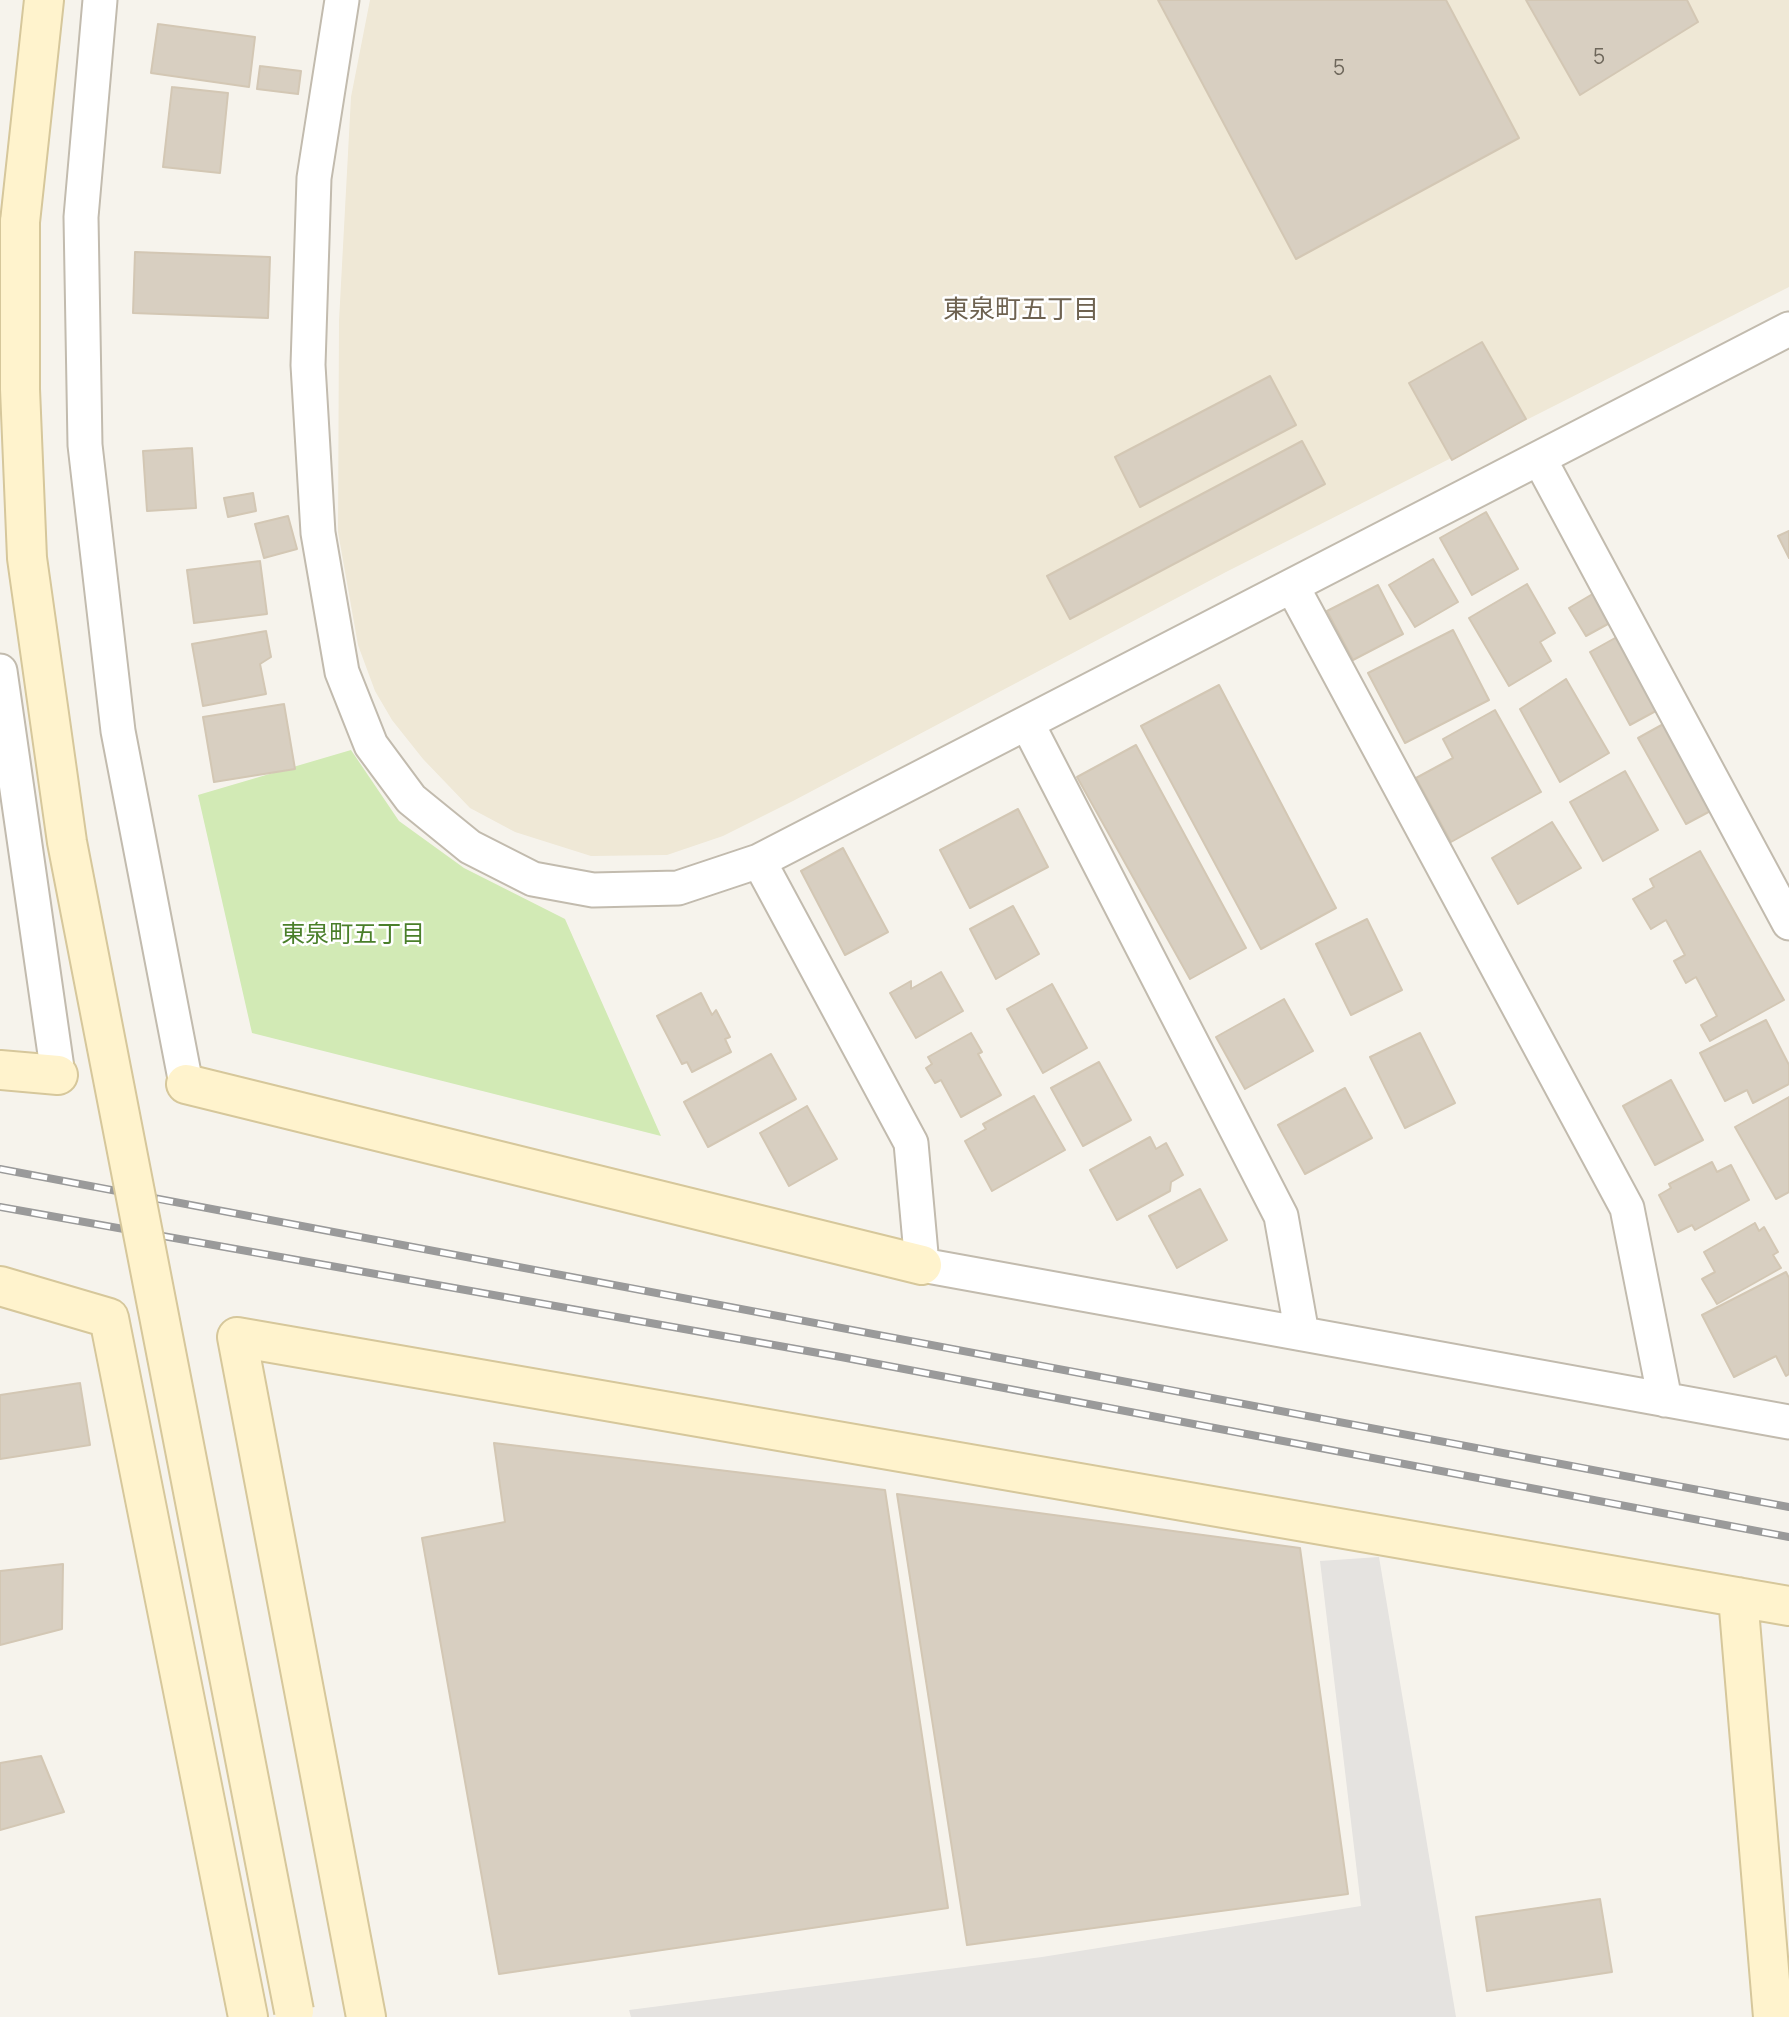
<!DOCTYPE html>
<meta charset="utf-8">
<style>
body{margin:0}
canvas{display:block;background:#f6f3ec}
</style>
<canvas width="1789" height="2017"></canvas>
<script>
const ctx = document.querySelector('canvas').getContext('2d');
ctx.lineJoin = 'round';
function fill(path, color) { ctx.fillStyle = color; ctx.fill(path, 'evenodd'); }
const poly = rows => new Path2D(rows.map(r => 'M' + r).join(''));
function strokePath(path, color, width, dash) { ctx.strokeStyle = color; ctx.lineWidth = width; ctx.lineCap = dash ? 'butt' : 'round'; ctx.setLineDash(dash || []); ctx.stroke(path); }
function drawText(font, color, halo, rows, align = 'center') {
  ctx.font = font + ' Manrope,"Noto Sans JP",sans-serif'; ctx.lineWidth = 5; ctx.setLineDash([]); ctx.textBaseline = 'middle'; ctx.strokeStyle = halo; ctx.fillStyle = color; for (const [text, x, y, turn = 0] of rows) {
    ctx.save(); ctx.translate(x, y); ctx.rotate((+turn || 0) * Math.PI / 180); ctx.textAlign = isNaN(turn) ? turn : align; if (halo) ctx.strokeText(text, 0, 0); ctx.fillText(text, 0, 0); ctx.restore();
  }
}
fill(poly([
 [370,0,1789,0,1789,287,1226,572,793,801,723,836,667,855,591,856,515,832,470,808,423,759,392,720,375,691,358,645,338,532,339,321,351,97]
]), '#efe8d6');
fill(poly([
 [351,750,399,821,464,868,565,919,661,1136,252,1033,198,795]
]), '#d2eab5');
fill(poly([
 [1379,1557,1456,2017,631,2017,629,2010,1042,1957,1361,1906,1320,1561]
]), '#e5e3e0');
const building = poly([
 [1158,0,1446,0,1519,138,1296,259,1158,0],
 [1526,0,1687,0,1698,22,1580,95,1526,0],
 [158,24,255,37,249,87,151,73,158,24],
 [260,66,301,71,298,94,257,89,260,66],
 [172,87,228,93,220,173,163,167,172,87],
 [135,252,270,257,268,318,133,313,135,252],
 [1482,342,1526,419,1452,460,1409,383,1482,342],
 [1270,376,1296,425,1140,507,1115,457,1270,376],
 [1302,441,1325,484,1070,619,1047,576,1302,441],
 [192,448,196,508,147,511,143,451,192,448],
 [253,493,256,511,228,517,224,498,253,493],
 [1486,512,1518,569,1472,595,1440,538,1486,512],
 [288,516,297,549,264,558,255,524,288,516],
 [1789,531,1789,558,1778,536,1789,531],
 [1433,559,1458,602,1415,627,1389,585,1433,559],
 [260,561,267,614,194,623,187,570,260,561],
 [1527,584,1555,633,1540,642,1551,661,1509,686,1469,618,1527,584],
 [1378,585,1403,634,1353,660,1327,611,1378,585],
 [1601,589,1617,619,1586,636,1569,608,1601,589],
 [1453,630,1489,700,1405,743,1368,673,1453,630],
 [266,631,271,657,260,664,266,694,203,706,192,644,266,631],
 [1624,633,1665,706,1630,725,1590,652,1624,633],
 [1566,679,1609,753,1560,782,1520,709,1566,679],
 [1219,685,1336,908,1261,949,1141,726,1219,685],
 [284,704,295,769,214,782,203,717,284,704],
 [1495,710,1541,792,1451,842,1416,778,1453,758,1443,739,1495,710],
 [1667,722,1716,808,1686,824,1638,738,1667,722],
 [1136,745,1246,948,1190,979,1077,777,1136,745],
 [1625,771,1658,830,1603,861,1570,802,1625,771],
 [1018,809,1048,867,970,908,940,850,1018,809],
 [1552,822,1581,868,1518,904,1492,858,1552,822],
 [843,848,888,932,845,955,801,871,843,848],
 [1700,851,1784,1000,1710,1041,1701,1025,1717,1016,1696,977,1686,983,1674,961,1685,955,1666,920,1651,929,1633,899,1654,887,1650,879,1700,851],
 [1013,906,1039,954,996,979,970,929,1013,906],
 [1367,919,1402,990,1351,1015,1316,944,1367,919],
 [941,972,963,1011,916,1038,890,993,911,981,911,989,941,972],
 [1052,984,1087,1048,1043,1073,1007,1009,1052,984],
 [701,993,712,1015,716,1010,730,1037,725,1039,731,1052,692,1072,687,1062,682,1064,657,1016,701,993],
 [1284,999,1313,1051,1245,1089,1216,1037,1284,999],
 [1766,1020,1789,1065,1789,1084,1753,1103,1747,1090,1725,1101,1700,1053,1766,1020],
 [971,1033,982,1052,978,1054,1001,1095,961,1117,941,1080,935,1083,926,1068,932,1064,928,1057,971,1033],
 [1420,1033,1455,1103,1405,1128,1370,1057,1420,1033],
 [771,1054,796,1099,708,1147,684,1102,771,1054],
 [1099,1062,1131,1120,1083,1146,1051,1088,1099,1062],
 [1671,1080,1703,1140,1655,1165,1623,1106,1671,1080],
 [1345,1088,1372,1138,1305,1174,1278,1125,1345,1088],
 [1034,1096,1065,1150,992,1191,965,1141,986,1129,983,1124,1034,1096],
 [1789,1097,1789,1192,1776,1199,1735,1127,1789,1097],
 [807,1106,837,1159,789,1186,760,1133,807,1106],
 [1150,1137,1156,1149,1166,1143,1183,1175,1171,1182,1170,1191,1117,1220,1090,1170,1150,1137],
 [1712,1162,1717,1172,1731,1165,1749,1200,1695,1230,1692,1225,1678,1232,1659,1195,1671,1188,1669,1184,1712,1162],
 [1200,1189,1227,1240,1177,1268,1149,1216,1200,1189],
 [1755,1223,1759,1231,1764,1227,1778,1252,1773,1255,1781,1268,1717,1304,1702,1279,1715,1272,1704,1252,1755,1223],
 [1786,1272,1789,1278,1789,1374,1786,1376,1776,1356,1734,1377,1702,1315,1786,1272],
 [80,1383,90,1445,0,1459,0,1395,80,1383],
 [494,1443,885,1490,948,1908,499,1974,422,1538,505,1522,494,1443],
 [897,1494,1300,1548,1348,1894,967,1945,897,1494],
 [63,1564,62,1629,0,1645,0,1571,63,1564],
 [41,1756,64,1812,0,1830,0,1763,41,1756],
 [1600,1899,1612,1972,1487,1991,1476,1917,1600,1899]
]);
fill(building, '#d8cfc1');
strokePath(building, '#d3c7b4', 2);
const street = poly([
 [100,0,81,217,85,445,118,731,186,1084],
 [342,0,314,178,308,365,318,533,342,672,371,745,411,799,470,847,533,879,593,890,678,888,759,861,1789,329],
 [1539,458,1789,923],
 [1292,586,1627,1208,1665,1400],
 [0,671,58,1075],
 [1027,723,1281,1216,1302,1334],
 [759,861,911,1143,922,1265,1789,1422]
]);
const secondary = poly([
 [20,222,44,0],
 [0,1070,58,1075],
 [186,1084,922,1265],
 [0,1286,109,1318,248,2017],
 [1738,1597,1773,2017],
 [366,2017,237,1337,1789,1606]
]);
strokePath(street, '#c2bbae', 37);
strokePath(secondary, '#d6c79b', 42);
strokePath(street, '#fff', 33);
strokePath(secondary, '#fff3cd', 38);
const rail = poly([
 [0,1169,1789,1507],
 [0,1207,841,1357,1789,1537]
]);
strokePath(rail, '#9a9a9a', 8);
strokePath(rail, '#fff', 5, [16]);
const secondaryBridge = poly([
 [20,222,20,389,27,558,67,842,294,2011]
]);
strokePath(secondaryBridge, '#d6c79b', 42, []);
strokePath(secondaryBridge, '#fff3cd', 38);
drawText('21px', '#6e675b', null, [
 ["5",1599,58],
 ["5",1339,69]
]);
drawText('24px', '#4a7f2a', '#fff', [
 ["東泉町五丁目",353,935]
]);
drawText('26px', '#6e6250', '#fff', [
 ["東泉町五丁目",1021,311]
]);
</script>
